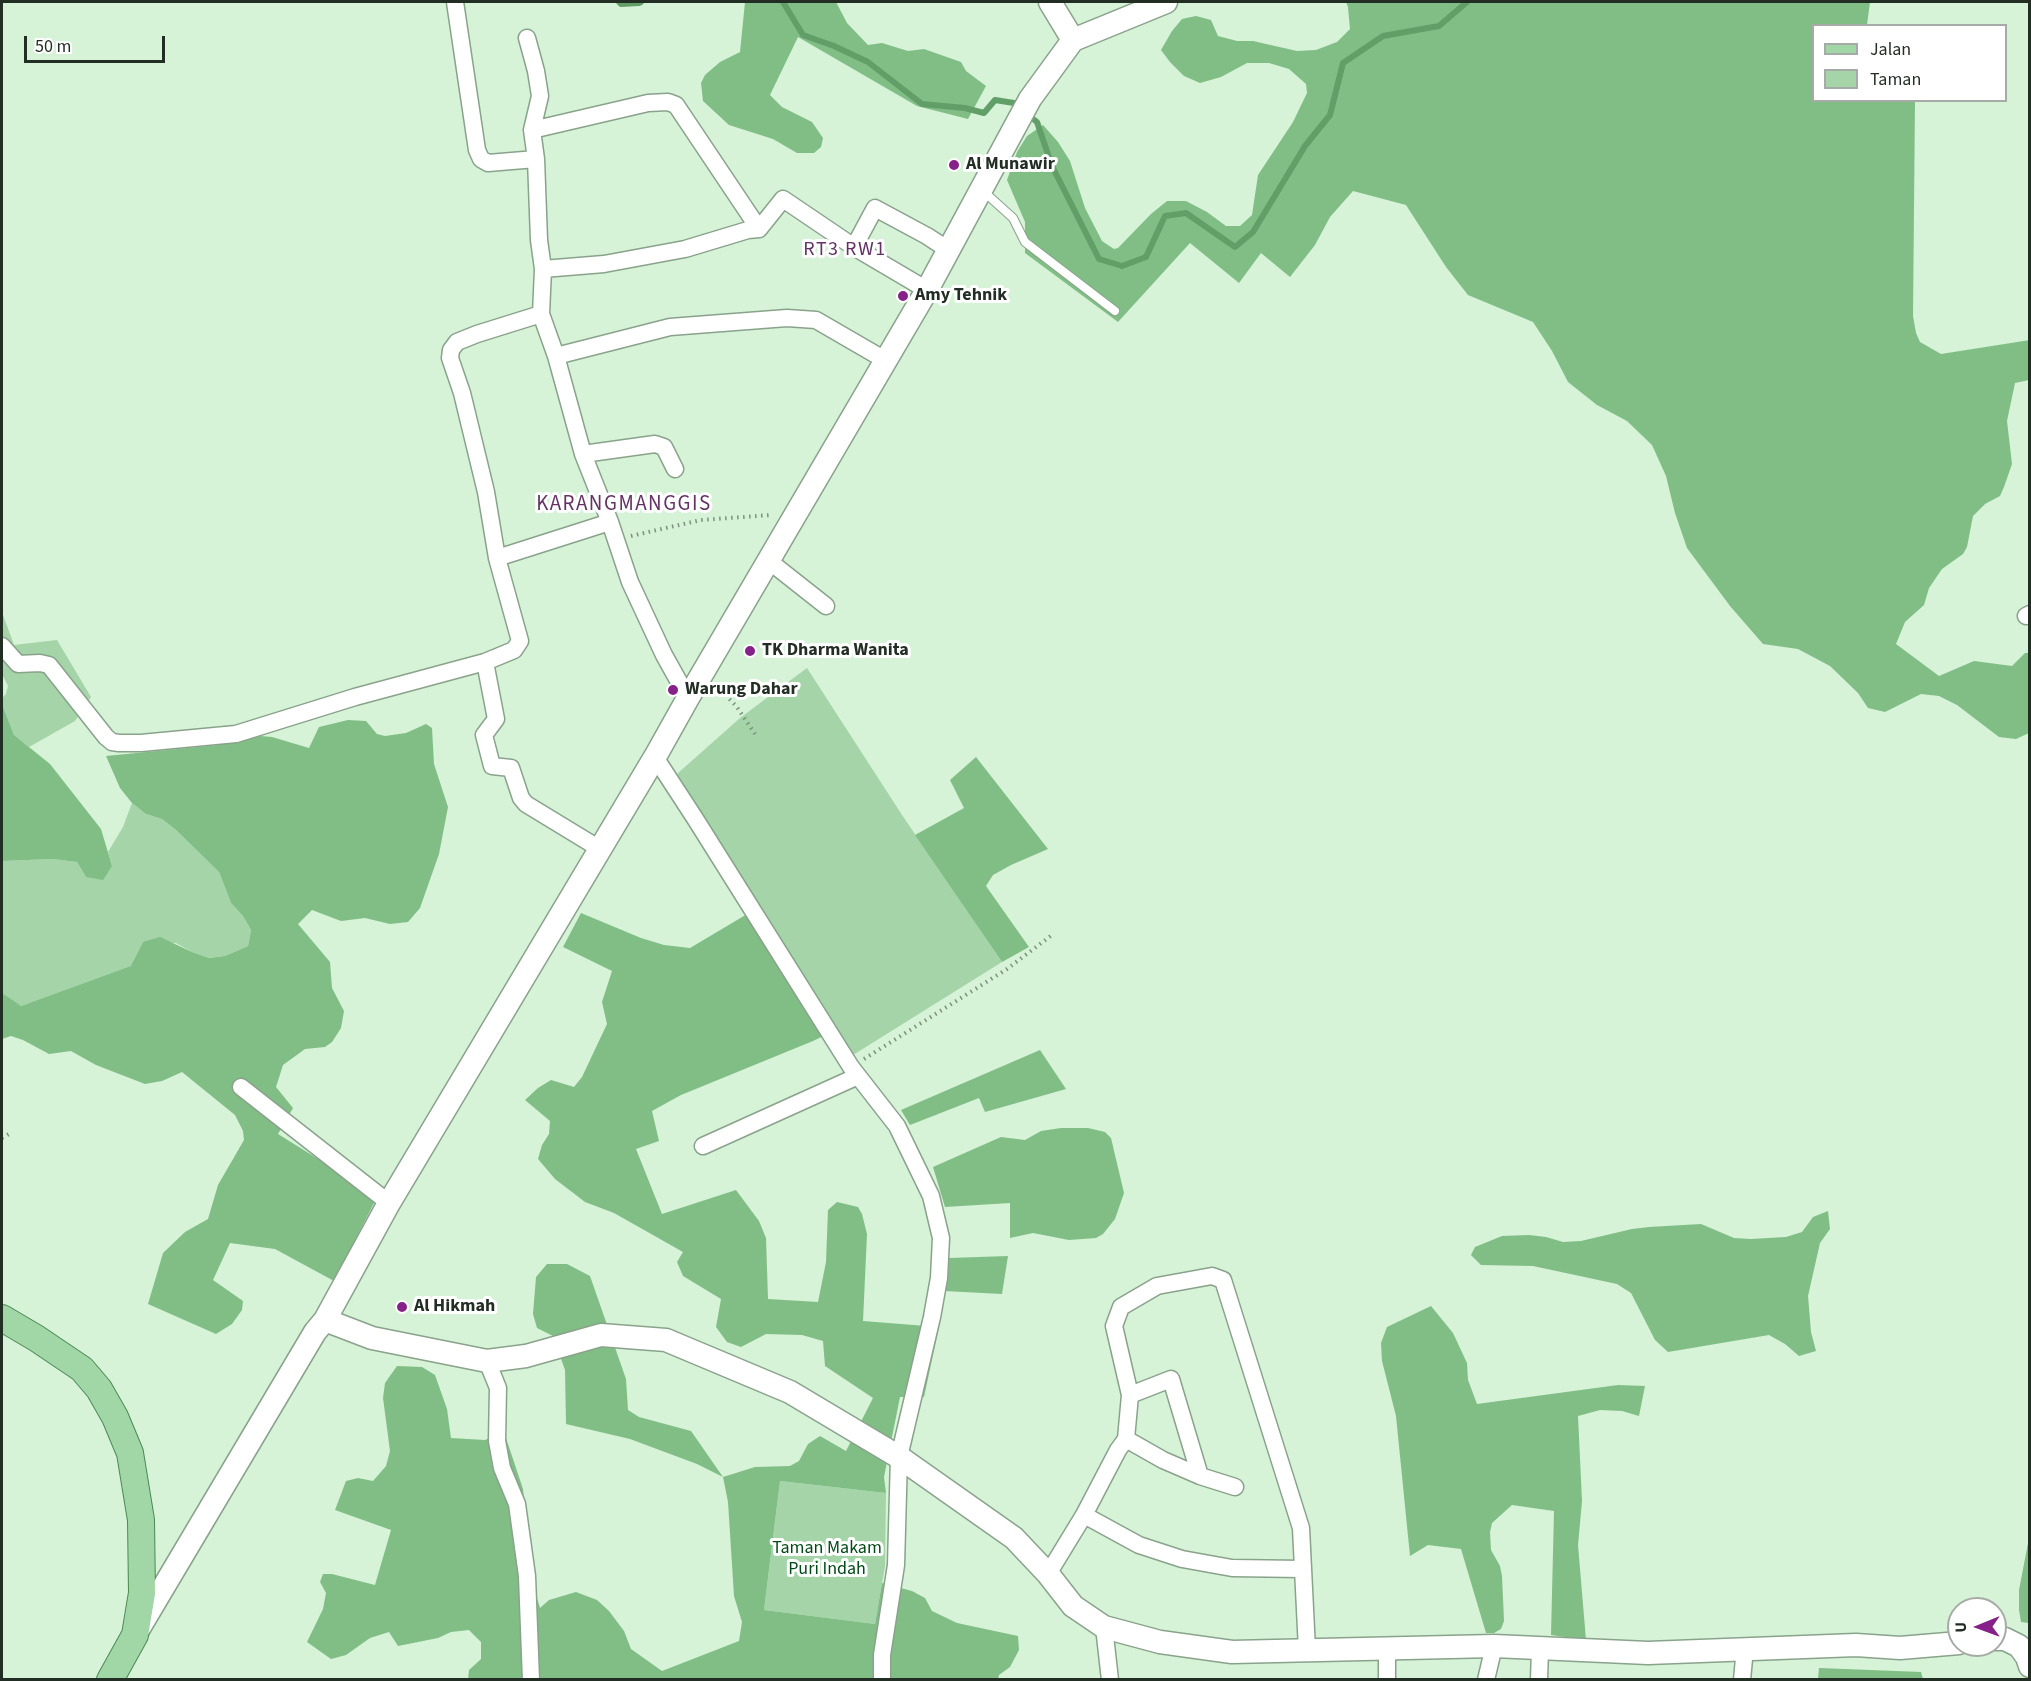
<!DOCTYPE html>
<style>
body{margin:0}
#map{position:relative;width:2031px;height:1681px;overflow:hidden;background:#d6f2d7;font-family:"Source Sans 3",sans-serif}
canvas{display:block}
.frame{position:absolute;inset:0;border:3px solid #222d23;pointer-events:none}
.legend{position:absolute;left:1812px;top:24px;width:195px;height:78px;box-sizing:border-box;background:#fff;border:2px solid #a7aba7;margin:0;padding:8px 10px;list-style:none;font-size:18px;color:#222d23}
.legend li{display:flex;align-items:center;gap:12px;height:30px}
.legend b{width:30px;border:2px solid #a7aba7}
.north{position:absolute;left:1947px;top:1597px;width:60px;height:60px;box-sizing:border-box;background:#fff;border:2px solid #a7aba7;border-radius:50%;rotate:269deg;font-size:16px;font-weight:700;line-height:24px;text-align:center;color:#222d23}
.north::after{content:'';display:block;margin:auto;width:21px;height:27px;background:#862189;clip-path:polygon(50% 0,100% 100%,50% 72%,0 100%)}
.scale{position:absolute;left:24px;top:36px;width:141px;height:27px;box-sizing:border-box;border:3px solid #222d23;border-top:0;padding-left:8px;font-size:18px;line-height:21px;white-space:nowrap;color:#222d23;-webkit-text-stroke:4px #fff;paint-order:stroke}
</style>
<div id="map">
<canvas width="2031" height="1681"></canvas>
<div class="frame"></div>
<ul class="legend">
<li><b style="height:8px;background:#a1d6a7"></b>Jalan</li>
<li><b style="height:16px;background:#a4d4a8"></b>Taman</li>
</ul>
<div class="north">U</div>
<div class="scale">50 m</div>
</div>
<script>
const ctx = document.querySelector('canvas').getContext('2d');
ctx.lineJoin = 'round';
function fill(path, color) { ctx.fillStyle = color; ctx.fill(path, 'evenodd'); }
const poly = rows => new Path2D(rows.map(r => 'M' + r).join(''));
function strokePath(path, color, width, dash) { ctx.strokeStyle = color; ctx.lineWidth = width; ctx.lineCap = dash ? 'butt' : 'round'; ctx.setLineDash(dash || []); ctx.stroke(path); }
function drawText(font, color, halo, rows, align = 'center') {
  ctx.font = font + ' "Source Sans 3",sans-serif'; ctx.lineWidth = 6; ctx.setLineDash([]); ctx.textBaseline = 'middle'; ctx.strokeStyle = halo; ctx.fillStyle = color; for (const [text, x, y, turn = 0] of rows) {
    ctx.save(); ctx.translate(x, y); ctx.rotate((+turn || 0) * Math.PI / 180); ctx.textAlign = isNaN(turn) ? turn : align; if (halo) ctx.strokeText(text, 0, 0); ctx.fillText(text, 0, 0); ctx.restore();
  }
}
fill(poly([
 [2,612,14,645,57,640,91,697,75,721,29,747,14,735,2,704,2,698,6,694,8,686,2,674],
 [807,668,902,815,1002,962,853,1055,836,1030,677,774,740,718],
 [132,803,146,814,162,819,176,830,219,872,231,903,243,916,251,930,248,946,225,956,209,958,192,952,176,943,143,942,132,966,21,1006,13,1002,2,993,2,861,53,859,77,862,86,877,112,866,108,852,123,827],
 [780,1481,886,1493,885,1566,875,1624,764,1610]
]), '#a4d4a8');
fill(poly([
 [745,2,836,2,847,23,868,45,882,43,908,51,924,49,961,62,966,71,986,86,968,119,917,106,798,37,770,95,782,107,812,122,823,138,821,147,814,153,797,153,773,139,729,125,703,101,701,83,705,75,720,62,740,52],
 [1346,2,1870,2,1867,25,1814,26,1814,100,1915,101,1913,316,1916,333,1920,342,1941,354,2030,340,2029,380,2015,383,2007,421,2012,464,2004,487,2000,496,1985,504,1973,516,1967,547,1963,554,1942,569,1929,588,1924,605,1905,622,1896,644,1939,676,1974,661,2012,666,2025,653,2029,653,2029,733,2016,739,1999,737,1957,705,1939,696,1921,694,1885,712,1868,708,1858,693,1830,666,1798,649,1763,644,1730,606,1687,548,1675,513,1666,476,1652,445,1627,421,1597,405,1568,382,1552,351,1533,322,1468,295,1446,267,1406,205,1353,191,1330,217,1315,245,1290,277,1261,253,1239,283,1190,243,1118,322,1025,253,1025,222,1007,180,1017,152,1027,136,1043,125,1058,142,1070,161,1085,208,1102,241,1114,249,1118,248,1151,214,1167,201,1186,201,1207,212,1226,226,1240,226,1252,215,1258,175,1293,122,1307,93,1306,84,1289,69,1269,63,1247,63,1221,77,1200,83,1184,76,1170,62,1161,50,1172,31,1182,19,1196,16,1211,20,1218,36,1237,41,1253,41,1297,51,1316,50,1337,42,1350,29,1348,7],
 [2,704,14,735,50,764,101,829,112,866,103,880,86,877,77,862,53,859,2,861],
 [348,720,366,721,377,734,385,736,406,733,426,724,432,728,434,764,448,807,439,854,420,908,408,922,390,924,365,918,341,921,312,910,298,924,330,962,332,988,344,1011,341,1028,332,1042,325,1047,305,1049,283,1065,276,1087,293,1108,278,1134,355,1182,374,1203,334,1281,275,1249,230,1243,213,1280,243,1301,242,1310,232,1324,216,1334,148,1304,163,1253,185,1232,208,1219,218,1185,244,1140,243,1131,235,1115,182,1072,162,1081,145,1084,96,1065,71,1051,49,1054,23,1040,11,1036,2,1039,2,993,21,1006,131,966,143,942,160,937,192,952,209,958,225,956,248,946,251,930,243,916,231,903,219,872,176,830,162,819,146,814,132,803,120,788,106,756,218,745,260,736,272,737,309,748,319,727],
 [976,757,1048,849,1011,865,993,875,986,886,1029,947,1002,962,915,835,964,808,950,780],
 [759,907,836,1030,813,1041,681,1095,652,1111,659,1141,636,1149,662,1214,736,1190,759,1221,766,1238,768,1299,818,1302,826,1262,828,1210,837,1202,858,1207,862,1214,867,1234,863,1321,939,1327,924,1397,900,1397,884,1477,886,1493,780,1481,764,1610,875,1624,882,1583,912,1591,925,1598,932,1611,957,1623,1018,1636,1019,1650,1010,1667,999,1675,998,1680,468,1680,469,1670,481,1659,481,1642,469,1630,451,1632,438,1638,398,1646,389,1632,370,1638,346,1655,331,1659,307,1642,323,1609,326,1593,320,1582,323,1574,332,1574,375,1585,391,1530,335,1510,346,1481,358,1478,373,1481,386,1466,390,1451,383,1398,385,1383,397,1366,422,1367,435,1375,447,1409,451,1438,485,1440,504,1432,523,1489,532,1582,540,1608,549,1600,576,1592,597,1600,609,1611,624,1631,631,1649,662,1671,739,1641,742,1622,734,1596,728,1502,723,1477,697,1464,630,1439,566,1424,565,1370,553,1336,537,1328,533,1314,536,1277,547,1264,567,1264,590,1276,626,1379,628,1410,639,1417,691,1431,723,1477,755,1467,790,1466,799,1461,808,1444,820,1436,846,1451,873,1398,825,1366,823,1341,802,1335,766,1334,741,1347,727,1342,716,1327,721,1299,683,1276,677,1262,683,1252,614,1213,585,1202,555,1179,538,1159,542,1145,549,1134,550,1121,525,1100,538,1088,551,1080,574,1087,582,1077,607,1024,602,1002,612,971,563,947,581,913,641,938,664,945,690,948],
 [1040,1050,1066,1089,985,1112,979,1098,910,1125,901,1110],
 [1061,1128,1088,1128,1105,1132,1111,1138,1124,1193,1115,1219,1103,1234,1096,1238,1069,1240,1033,1233,1010,1238,1010,1203,945,1207,933,1167,1001,1137,1025,1140,1041,1131],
 [1828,1211,1830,1229,1820,1243,1808,1296,1811,1332,1816,1351,1799,1356,1785,1344,1769,1335,1668,1352,1655,1340,1631,1293,1617,1284,1533,1266,1481,1265,1471,1255,1475,1247,1502,1236,1529,1235,1546,1237,1563,1242,1581,1241,1632,1229,1649,1227,1701,1224,1734,1238,1751,1239,1786,1237,1802,1232,1813,1217],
 [1008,1256,1002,1294,944,1291,949,1258],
 [1431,1306,1453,1333,1467,1363,1468,1380,1477,1404,1618,1385,1645,1386,1639,1416,1622,1411,1600,1410,1578,1416,1582,1501,1578,1545,1586,1640,1551,1635,1554,1511,1512,1505,1492,1523,1490,1532,1491,1550,1500,1566,1502,1576,1504,1621,1501,1629,1494,1633,1486,1633,1461,1549,1428,1545,1410,1556,1396,1416,1382,1361,1381,1343,1387,1327],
 [2029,1538,2029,1623,2021,1622,2019,1610,2019,1590],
 [1819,1668,1921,1672,1923,1679,1818,1679]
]), '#80be86');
strokePath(poly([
 [619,2,621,4,639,3,641,2],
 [783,2,803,35,834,46,868,62,922,104,965,108,984,113,995,100,1014,103,1020,108],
 [1028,115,1037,122,1052,166,1099,259,1122,266,1146,257,1165,216,1186,213,1235,247,1253,232,1305,146,1330,115,1343,63,1383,36,1439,26,1467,2]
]), '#629f68', 6);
const lane = poly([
 [982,190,1013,218,1025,242,1115,311]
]);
const street = poly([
 [455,2,477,150,481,159,488,163,536,159],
 [527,38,536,71,540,96,532,130,536,159,539,240,543,269,541,314,556,356,583,454,610,522,630,582,664,655,688,698],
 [532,130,648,103,668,102,676,105,759,229,748,230,685,249,604,264,543,269],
 [759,229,783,199,854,247,927,290],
 [854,247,875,208,927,236,950,251],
 [556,356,670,327,787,318,816,320,885,360],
 [583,454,655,444,664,447,675,469],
 [497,558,610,522],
 [769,561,826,606],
 [2026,616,2030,614],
 [2,646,18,664,40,663,49,665,106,737,112,742,119,743,141,743,236,734,355,697,485,662,496,719,484,735,492,766,511,768,521,798,526,804,600,849],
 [485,662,514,650,520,641,497,558,486,492,462,393,450,358,451,350,457,342,477,334,541,314],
 [655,757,696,820,851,1067,897,1126,931,1196,941,1238,939,1278,932,1317,899,1457,896,1565,882,1655,882,1680],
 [241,1087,389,1203],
 [703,1146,858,1076],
 [487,1361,498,1388,497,1441,502,1468,517,1504,527,1576,531,1680],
 [1130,1395,1171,1379,1200,1476],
 [1126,1439,1163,1460,1200,1476,1235,1487],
 [1302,1569,1232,1568,1182,1559,1139,1545,1084,1515,1118,1450,1126,1439,1130,1395,1114,1326,1121,1307,1157,1286,1212,1276,1223,1280,1301,1528,1307,1650],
 [1048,1574,1084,1515],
 [1104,1627,1110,1680],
 [1387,1680,1387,1649],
 [1486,1680,1494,1646],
 [1539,1680,1540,1649],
 [1742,1680,1745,1648]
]);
const secondary = poly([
 [1050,2,1073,40],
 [325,1320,372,1338,487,1361,526,1356,601,1335,666,1340,790,1392,899,1457,1014,1538,1048,1574,1073,1606,1104,1627,1160,1642,1232,1652,1494,1646,1648,1653,1856,1645,1900,1648,1959,1643],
 [138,1630,315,1332,325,1320,389,1203,655,757,688,698,927,290,1030,99,1073,40,1166,2],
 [1995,1639,2005,1639,2019,1646,2027,1657,2030,1666]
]);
const primary = poly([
 [2,1318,36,1338,82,1369,99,1389,115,1417,130,1453,141,1520,142,1593,135,1635,110,1680]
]);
strokePath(lane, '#89a38b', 10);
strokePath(street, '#89a38b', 19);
strokePath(secondary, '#89a38b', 25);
strokePath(primary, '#4c8953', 28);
strokePath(poly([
 [631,536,701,520,771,515],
 [717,686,737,707,755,734],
 [864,1059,1007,969,1052,935],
 [2,1138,9,1134]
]), '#7d917e', 4, [1.5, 4.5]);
strokePath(lane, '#fff', 8);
strokePath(street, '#fff', 16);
strokePath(secondary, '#fff', 22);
strokePath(primary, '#a1d6a7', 26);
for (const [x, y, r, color] of [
 [954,165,6,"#862189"],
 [903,296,6,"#862189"],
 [750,651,6,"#862189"],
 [673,690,6,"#862189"],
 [402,1307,6,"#862189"]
]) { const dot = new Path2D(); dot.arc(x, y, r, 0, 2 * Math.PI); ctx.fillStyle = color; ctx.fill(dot); strokePath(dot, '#fff', 2); }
drawText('bold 18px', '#222d23', '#fff', [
 ["Al Munawir",966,165],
 ["Amy Tehnik",915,296],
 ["TK Dharma Wanita",762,651],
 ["Warung Dahar",685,690],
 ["Al Hikmah",414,1307]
], 'left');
drawText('18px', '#004a15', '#fff', [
 ["Taman Makam",827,1549],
 ["Puri Indah",827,1570]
]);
ctx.letterSpacing = '1.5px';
drawText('20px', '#643264', '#fff', [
 ["RT3 RW1",845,251]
]);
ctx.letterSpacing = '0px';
ctx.letterSpacing = '1.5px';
drawText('21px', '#643264', '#fff', [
 ["KARANGMANGGIS",624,505]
]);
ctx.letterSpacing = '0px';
</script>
